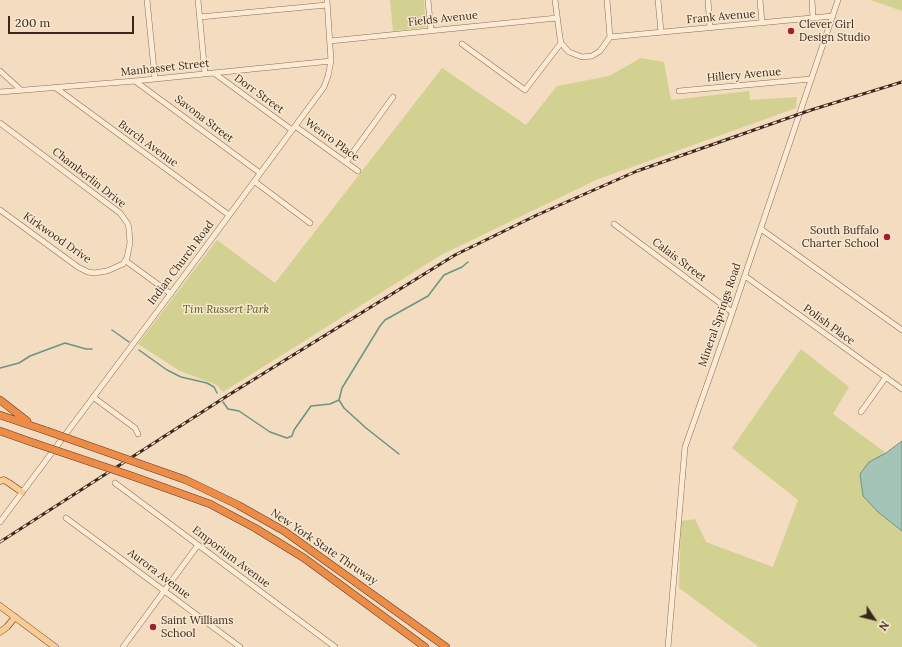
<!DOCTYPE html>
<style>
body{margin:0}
#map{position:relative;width:902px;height:647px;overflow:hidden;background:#f3dcc0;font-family:Lora,serif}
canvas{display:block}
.north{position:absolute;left:854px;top:599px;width:40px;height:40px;-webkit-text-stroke:3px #f9e8d0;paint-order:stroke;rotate:125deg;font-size:11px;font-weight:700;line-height:16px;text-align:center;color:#3c271c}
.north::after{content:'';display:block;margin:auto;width:14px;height:18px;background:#3c271c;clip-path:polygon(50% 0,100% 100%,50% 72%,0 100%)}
.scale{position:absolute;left:8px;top:16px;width:126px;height:18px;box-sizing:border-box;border:2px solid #3c271c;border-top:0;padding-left:5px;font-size:12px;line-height:14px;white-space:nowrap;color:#3c271c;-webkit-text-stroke:3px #f9e8d0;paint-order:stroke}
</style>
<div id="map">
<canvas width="902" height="647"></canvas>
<div class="north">N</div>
<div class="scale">200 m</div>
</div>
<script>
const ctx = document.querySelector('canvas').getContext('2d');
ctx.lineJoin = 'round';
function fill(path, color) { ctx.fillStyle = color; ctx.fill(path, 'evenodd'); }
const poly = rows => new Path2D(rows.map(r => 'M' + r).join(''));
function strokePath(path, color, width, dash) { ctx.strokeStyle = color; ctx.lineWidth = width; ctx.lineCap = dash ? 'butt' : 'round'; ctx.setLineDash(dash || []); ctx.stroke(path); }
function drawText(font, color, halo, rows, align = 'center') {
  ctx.font = font + ' Lora,serif'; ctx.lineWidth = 3; ctx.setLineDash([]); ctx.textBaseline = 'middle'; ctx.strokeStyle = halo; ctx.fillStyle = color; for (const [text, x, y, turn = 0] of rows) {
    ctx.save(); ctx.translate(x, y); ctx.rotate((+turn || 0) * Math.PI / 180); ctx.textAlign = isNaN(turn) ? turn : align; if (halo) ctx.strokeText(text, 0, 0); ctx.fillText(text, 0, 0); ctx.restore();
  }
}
fill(poly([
 [390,0,424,0,426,27,393,31],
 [871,0,902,0,902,11],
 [641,58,664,62,671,100,749,91,750,100,797,97,796,108,596,180,441,255,223,392,217,385,180,371,138,344,217,240,275,283,442,68,526,125,557,86,609,76],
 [801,349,849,387,833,414,886,453,869,462,860,474,863,496,878,512,902,531,902,647,759,647,679,588,681,521,695,519,706,542,773,567,798,500,732,448]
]), '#d2d192');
const water = poly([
 [902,441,902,531,878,512,863,496,860,474,869,462,886,453,902,441]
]);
fill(water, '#a3c4b6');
strokePath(water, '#699483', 1);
strokePath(poly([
 [112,330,129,342],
 [139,350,167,370,181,377,207,383,214,387,217,393],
 [0,368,19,363,30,356,65,343,86,349,92,349],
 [223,402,228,409,239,411,270,432,287,438,292,436,294,430,311,406,330,404,339,400],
 [399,454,366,428,344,408,339,400,342,388,380,326,385,320,428,296,444,275,462,267,468,262]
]), '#699483', 1.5);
const minor = poly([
 [147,0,155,79],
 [198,0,205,74],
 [428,0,431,31],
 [555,0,560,38,561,43,569,52,582,57,592,56,600,51,610,37],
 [607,0,610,37],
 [658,0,661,32],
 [708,0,710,28],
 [760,0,762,23],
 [812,0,813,18],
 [200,17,327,5],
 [610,37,833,16],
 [330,41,557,18],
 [462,44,525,90,561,43],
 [0,71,21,90],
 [214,73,292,130],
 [135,81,260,173],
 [56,88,229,215],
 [679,91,811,79],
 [0,92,135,81,331,61],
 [0,123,120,213,128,224,129,229,130,243,127,258,123,264,107,271,94,273,88,272,78,267,0,210],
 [295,126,358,171],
 [346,162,393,97],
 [254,181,310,223],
 [614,224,732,312],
 [761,229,902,330],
 [126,261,171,294],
 [745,276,902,389],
 [93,397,135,428,138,434],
 [861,412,886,377],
 [115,483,335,647],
 [66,518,240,647],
 [0,522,216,233,324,87,328,76,331,61,327,0],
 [123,647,198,545],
 [668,647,685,447,726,331,838,0]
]);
const major = poly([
 [0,481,4,480,9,483,22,492],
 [0,606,55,647],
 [0,632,7,627,15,617]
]);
const highway = poly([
 [0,400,27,421],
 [0,415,47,431],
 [0,431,34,443],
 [149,467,186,480,238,505,284,531,446,647],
 [132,476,210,504,255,528,304,558,425,647]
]);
strokePath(minor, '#8e6c55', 6);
strokePath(major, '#5b3a2a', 7);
strokePath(highway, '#5b3a2a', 8);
strokePath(minor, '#fcebd4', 5);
strokePath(major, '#facc93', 6);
strokePath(highway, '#ec8c47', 7);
const rail = poly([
 [0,542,227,396,455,255,537,215,637,171,811,110,902,82]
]);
strokePath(rail, '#3c271c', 3);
strokePath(rail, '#f9e8d0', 1.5, [4.5]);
const highwayBridge = poly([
 [47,431,149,467],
 [34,443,132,476]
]);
strokePath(highwayBridge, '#5b3a2a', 8, []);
strokePath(highwayBridge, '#ec8c47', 7);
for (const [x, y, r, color] of [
 [791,31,4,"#a41e32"],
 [887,237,4,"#a41e32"],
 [153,627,4,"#a41e32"]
]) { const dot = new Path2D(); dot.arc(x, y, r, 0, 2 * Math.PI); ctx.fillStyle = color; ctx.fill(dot); strokePath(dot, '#f9e8d0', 1.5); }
drawText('11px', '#3c271c', '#f9e8d0', [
 ["Frank Avenue",721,17,-5],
 ["Fields Avenue",443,19,-6],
 ["Manhasset Street",165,68,-6],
 ["Hillery Avenue",744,75,-5],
 ["Dorr Street",259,94,36],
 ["Savona Street",204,119,37],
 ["Wenro Place",332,140,36],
 ["Burch Avenue",148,144,36],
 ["Chamberlin Drive",89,178,38],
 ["Kirkwood Drive",57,238,35],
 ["Calais Street",679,260,37],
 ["Indian Church Road",181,263,-53],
 ["Mineral Springs Road",720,315,-71],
 ["Polish Place",829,325,36],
 ["New York State Thruway",324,547,34],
 ["Emporium Avenue",231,557,37],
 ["Aurora Avenue",159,574,37]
]);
drawText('11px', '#3c271c', '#f9e8d0', [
 ["Clever Girl",799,25],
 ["Design Studio",799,38],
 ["South Buffalo",879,231,"right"],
 ["Charter School",879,244,"right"],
 ["Saint Williams",161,621],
 ["School",161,634]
], 'left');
drawText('italic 11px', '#545b20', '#f9e8d0', [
 ["Tim Russert Park",226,310]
]);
</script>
